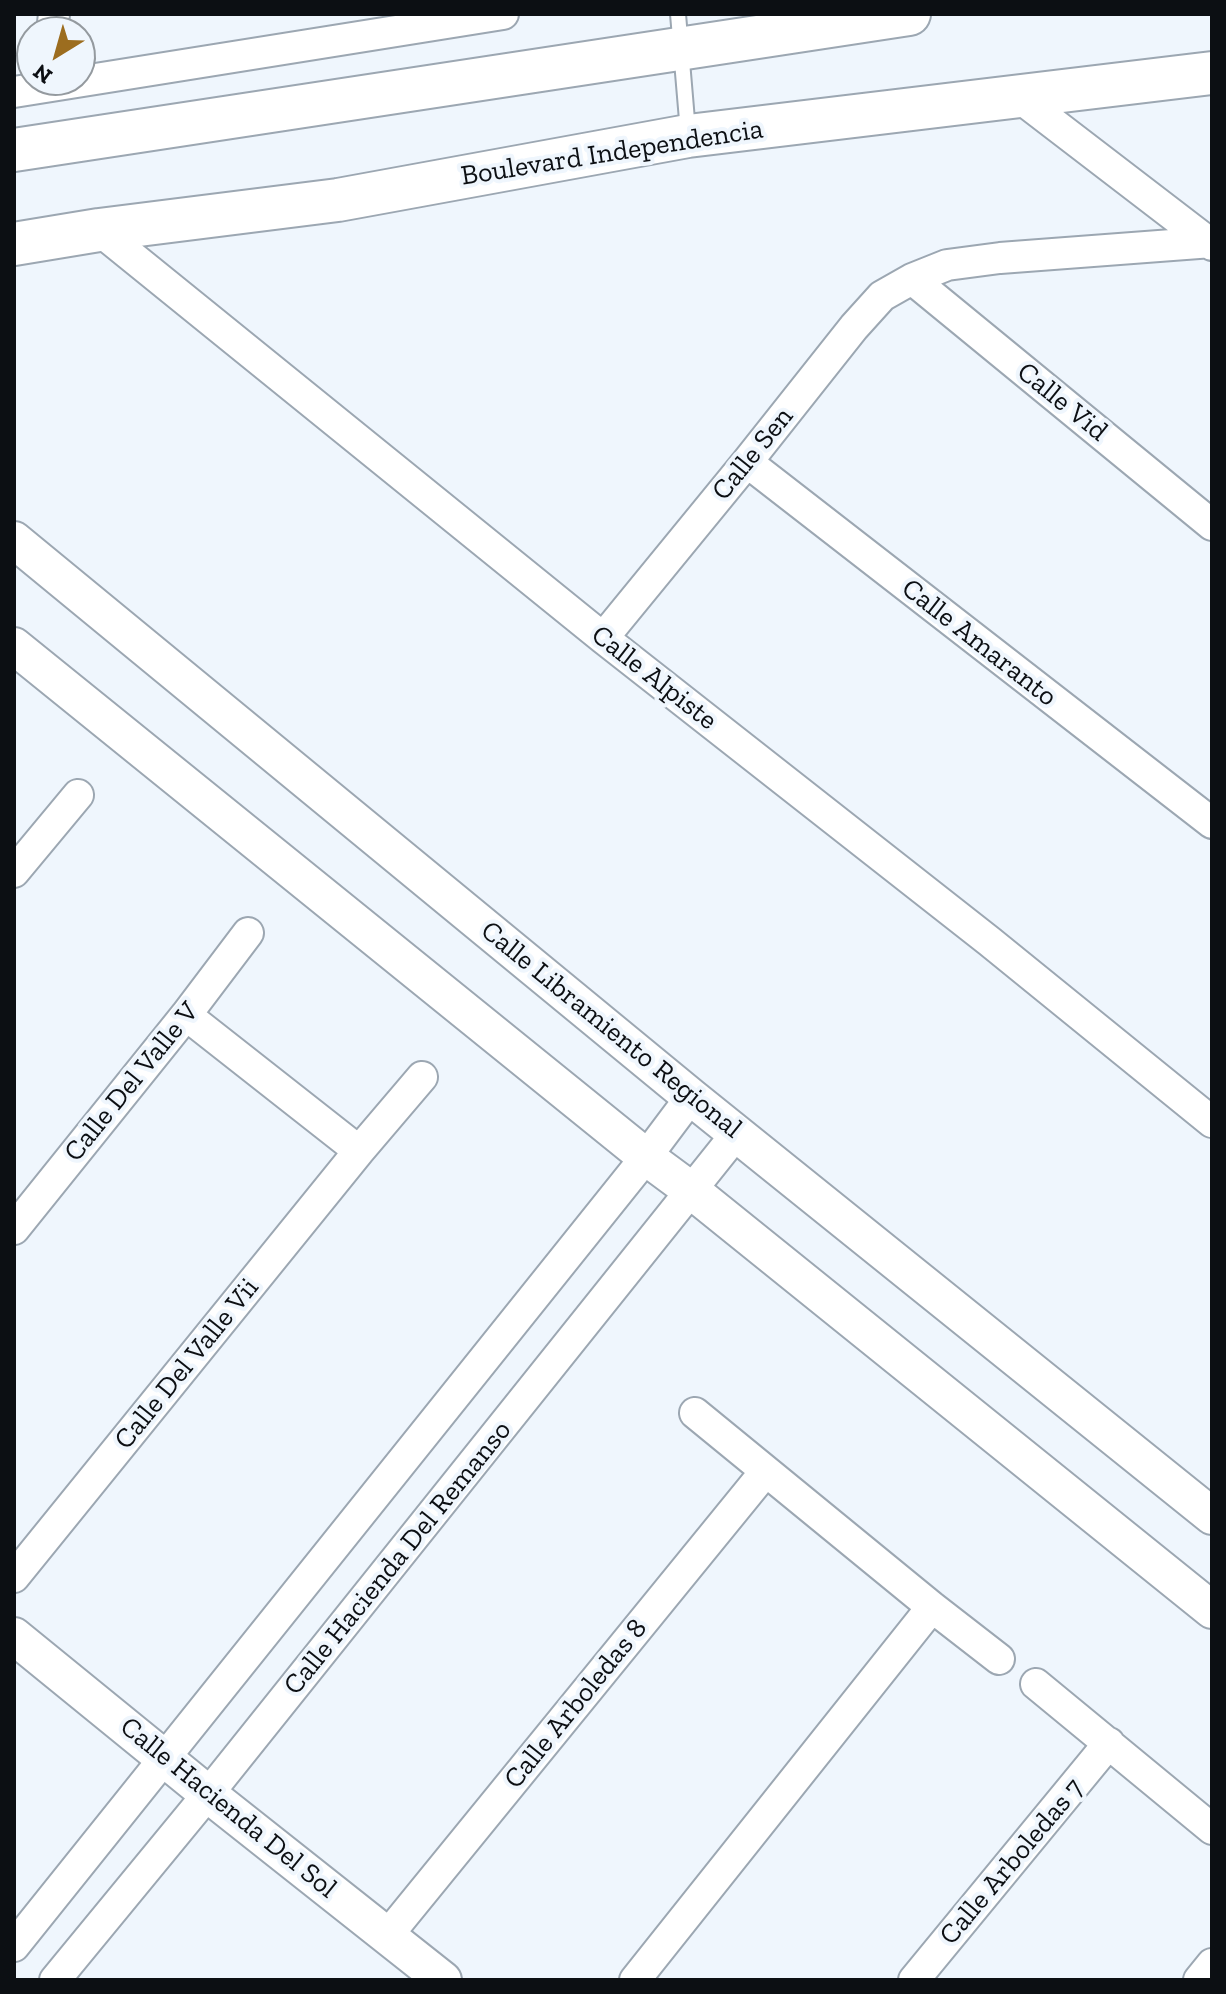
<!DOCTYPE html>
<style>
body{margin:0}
#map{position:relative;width:1226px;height:1994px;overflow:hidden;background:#eff6fd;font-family:"Zilla Slab",serif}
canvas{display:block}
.frame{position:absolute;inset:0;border:16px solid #0c0f13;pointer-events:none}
.north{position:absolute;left:16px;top:16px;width:80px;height:80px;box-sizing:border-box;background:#eff6fd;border:2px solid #949a9f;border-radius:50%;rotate:217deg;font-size:22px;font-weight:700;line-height:32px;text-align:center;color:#0c0f13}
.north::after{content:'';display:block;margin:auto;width:28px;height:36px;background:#9c6d1f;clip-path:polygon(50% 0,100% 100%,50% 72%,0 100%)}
</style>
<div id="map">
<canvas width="1226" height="1994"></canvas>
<div class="frame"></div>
<div class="north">N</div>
</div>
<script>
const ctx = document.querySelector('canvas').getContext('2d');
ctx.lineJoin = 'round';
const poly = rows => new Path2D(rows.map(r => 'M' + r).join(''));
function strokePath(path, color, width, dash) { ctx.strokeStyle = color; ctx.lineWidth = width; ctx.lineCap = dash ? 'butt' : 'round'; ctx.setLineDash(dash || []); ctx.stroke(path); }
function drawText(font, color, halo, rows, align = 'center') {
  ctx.font = font + ' "Zilla Slab",serif'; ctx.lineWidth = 8; ctx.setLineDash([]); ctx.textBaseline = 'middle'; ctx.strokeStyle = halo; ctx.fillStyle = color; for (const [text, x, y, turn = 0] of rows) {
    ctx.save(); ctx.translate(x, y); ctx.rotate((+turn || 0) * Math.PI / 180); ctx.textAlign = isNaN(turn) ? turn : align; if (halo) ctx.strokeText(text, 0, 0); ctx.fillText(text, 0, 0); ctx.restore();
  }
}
const service = poly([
 [678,14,688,132]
]);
const minor = poly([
 [52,32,54,14],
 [14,92,503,14],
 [1019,97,1212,245],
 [99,230,603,638,989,941,1212,1122],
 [912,279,1212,525],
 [747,462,1212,823],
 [603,638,747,462,854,327,882,296,912,279,947,265,1000,258,1212,242],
 [14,872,78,795],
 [186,1015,359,1151],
 [14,1229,186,1015,248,933],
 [695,1413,932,1607,999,1659],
 [14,1577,359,1151,422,1077],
 [1036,1684,1212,1829],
 [387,1936,765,1472],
 [14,1946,646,1157,691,1097],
 [55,1980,208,1794,737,1133],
 [635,1980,932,1607],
 [914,1980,1109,1743],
 [1199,1980,1212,1964]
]);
const tertiary = poly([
 [14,540,691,1097,1212,1516],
 [14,646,646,1157,692,1191,1212,1610],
 [14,1636,208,1794,443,1980]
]);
const secondary = poly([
 [14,150,909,14],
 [14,244,99,230,338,200,688,136,1212,73]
]);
strokePath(service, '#9ca7b2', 18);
strokePath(minor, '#9ca7b2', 34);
strokePath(tertiary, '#9ca7b2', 40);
strokePath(secondary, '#9ca7b2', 46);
strokePath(service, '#fff', 14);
strokePath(minor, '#fff', 30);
strokePath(tertiary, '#fff', 36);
strokePath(secondary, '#fff', 42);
drawText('28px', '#0c0f13', '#eff6fd', [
 ["Boulevard Independencia",612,153,-9],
 ["Calle Vid",1062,402,39],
 ["Calle Sen",753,454,-51],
 ["Calle Amaranto",979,643,38],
 ["Calle Alpiste",654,678,38],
 ["Calle Libramiento Regional",611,1030,39],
 ["Calle Del Valle V",132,1082,-51],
 ["Calle Del Valle Vii",187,1364,-51],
 ["Calle Hacienda Del Remanso",398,1558,-51],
 ["Calle Arboledas 8",576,1704,-51],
 ["Calle Hacienda Del Sol",228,1808,39],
 ["Calle Arboledas 7",1012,1862,-50]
]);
</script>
